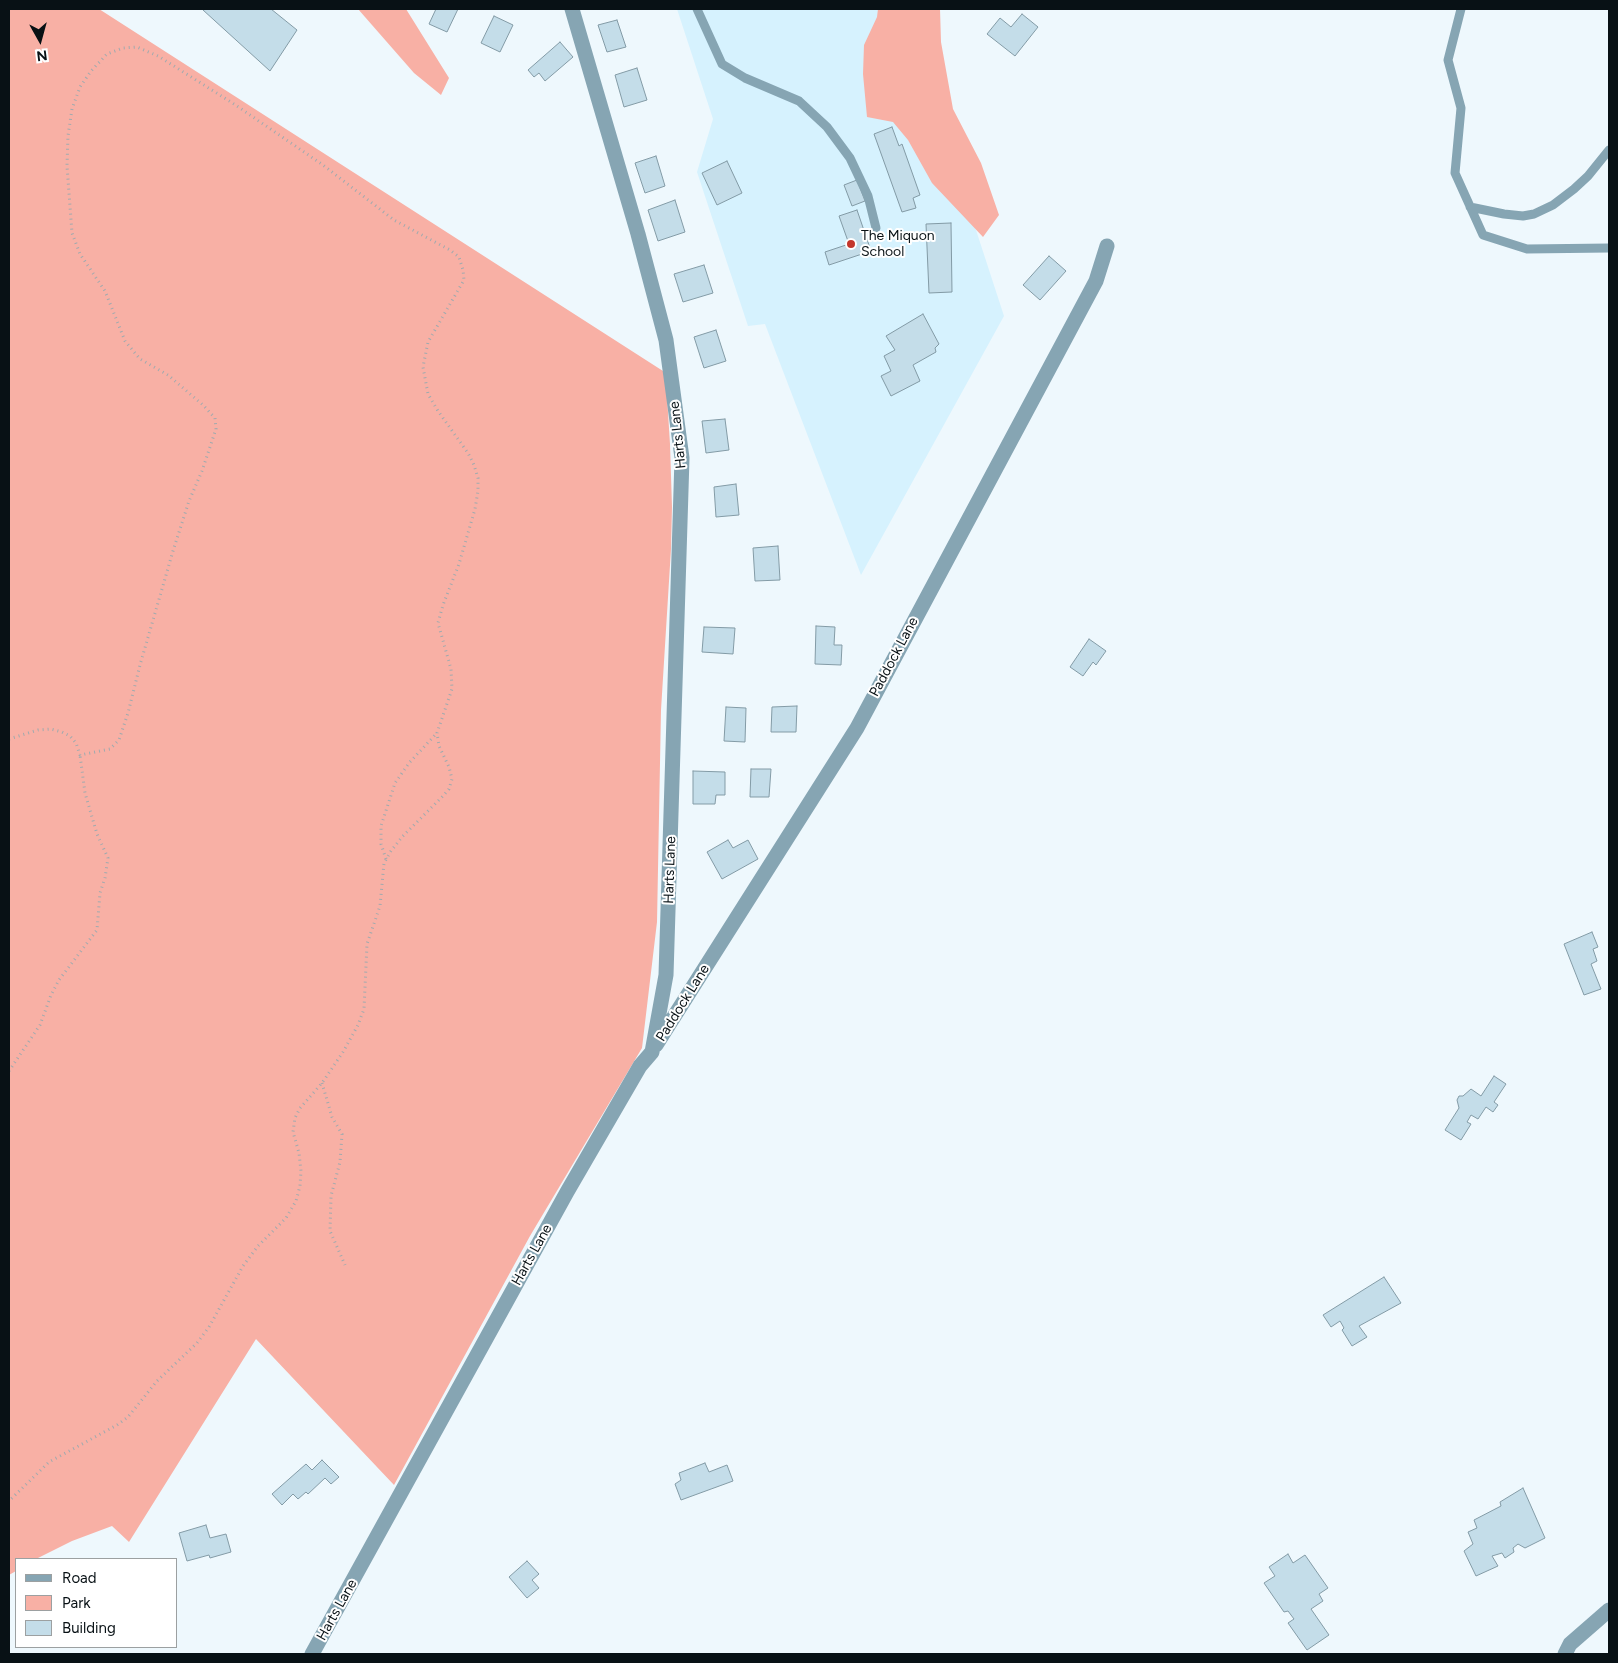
<!DOCTYPE html>
<style>
body{margin:0}
#map{position:relative;width:1618px;height:1663px;overflow:hidden;background:#eef8fd;font-family:Figtree,sans-serif}
canvas{display:block}
.frame{position:absolute;inset:0;border:10px solid #081115;pointer-events:none}
.legend{position:absolute;left:15px;top:1558px;width:162px;height:90px;box-sizing:border-box;background:#fff;border:1px solid #9ca0a1;margin:0;padding:6px 9px;list-style:none;font-size:15px;color:#081115}
.legend li{display:flex;align-items:center;gap:10px;height:25px}
.legend b{width:25px;border:1px solid #9ca0a1}
.north{position:absolute;left:15px;top:15px;width:50px;height:50px;-webkit-text-stroke:4px #fff;paint-order:stroke;rotate:173deg;font-size:14px;font-weight:700;line-height:20px;text-align:center;color:#081115}
.north::after{content:'';display:block;margin:auto;width:18px;height:22px;background:#081115;clip-path:polygon(50% 0,100% 100%,50% 72%,0 100%)}
</style>
<div id="map">
<canvas width="1618" height="1663"></canvas>
<div class="frame"></div>
<ul class="legend">
<li><b style="height:6px;background:#86a5b3"></b>Road</li>
<li><b style="height:14px;background:#f8b0a5"></b>Park</li>
<li><b style="height:14px;background:#c4dde9"></b>Building</li>
</ul>
<div class="north">N</div>
</div>
<script>
const ctx = document.querySelector('canvas').getContext('2d');
ctx.lineJoin = 'round';
function fill(path, color) { ctx.fillStyle = color; ctx.fill(path, 'evenodd'); }
const poly = rows => new Path2D(rows.map(r => 'M' + r).join(''));
function strokePath(path, color, width, dash) { ctx.strokeStyle = color; ctx.lineWidth = width; ctx.lineCap = dash ? 'butt' : 'round'; ctx.setLineDash(dash || []); ctx.stroke(path); }
function drawText(font, color, halo, rows, align = 'center') {
  ctx.font = font + ' Figtree,sans-serif'; ctx.lineWidth = 4; ctx.setLineDash([]); ctx.textBaseline = 'middle'; ctx.strokeStyle = halo; ctx.fillStyle = color; for (const [text, x, y, turn = 0] of rows) {
    ctx.save(); ctx.translate(x, y); ctx.rotate((+turn || 0) * Math.PI / 180); ctx.textAlign = isNaN(turn) ? turn : align; if (halo) ctx.strokeText(text, 0, 0); ctx.fillText(text, 0, 0); ctx.restore();
  }
}
fill(poly([
 [677,9,930,9,920,58,1004,316,861,575,765,324,748,326,697,172,713,119]
]), '#d6f2fe');
fill(poly([
 [9,9,99,9,663,371,666,381,670,444,672,507,671,549,661,710,657,922,642,1048,530,1236,394,1485,256,1339,129,1542,112,1526,72,1541,36,1559,16,1559,16,1571,9,1575],
 [358,9,406,9,449,78,441,95,414,73],
 [878,9,940,9,941,42,953,109,981,163,999,215,983,237,932,183,908,140,893,122,867,117,863,74,864,45,877,17]
]), '#f8b0a5');
const building = poly([
 [204,9,271,9,297,30,270,71,203,10,204,9],
 [436,9,458,9,447,32,429,24,436,9],
 [1022,14,1038,27,1015,56,987,34,1000,18,1011,27,1022,14],
 [494,16,513,25,500,52,481,43,494,16],
 [617,20,626,47,607,52,598,25,617,20],
 [560,42,573,57,545,81,539,73,534,77,528,70,560,42],
 [637,68,647,100,624,107,615,75,637,68],
 [892,127,899,146,902,144,920,195,913,198,916,208,902,212,874,134,892,127],
 [656,156,665,186,645,193,635,163,656,156],
 [727,161,742,193,717,205,702,173,727,161],
 [857,180,865,201,852,206,844,185,857,180],
 [675,200,685,232,658,241,648,210,675,200],
 [857,210,871,251,829,265,825,252,849,244,839,216,857,210],
 [951,223,952,292,929,293,926,224,951,223],
 [1049,256,1066,271,1040,300,1023,285,1049,256],
 [704,265,713,293,683,302,674,274,704,265],
 [923,314,939,344,935,348,936,352,913,365,920,381,891,396,881,376,891,371,884,356,895,350,886,336,923,314],
 [716,330,726,361,704,368,694,337,716,330],
 [725,419,729,450,706,453,702,421,725,419],
 [736,484,739,515,716,517,714,487,736,484],
 [778,546,780,580,755,581,753,548,778,546],
 [816,626,835,627,834,645,842,645,841,665,815,664,816,626],
 [704,627,735,628,733,654,702,652,704,627],
 [1089,639,1106,651,1096,665,1093,662,1083,676,1070,667,1089,639],
 [797,706,796,732,771,732,772,707,797,706],
 [726,707,746,708,745,742,724,741,726,707],
 [751,769,771,769,769,797,750,797,751,769],
 [693,771,725,772,725,795,716,795,715,804,693,804,693,771],
 [728,840,733,848,748,840,758,859,722,879,707,852,728,840],
 [1592,932,1598,947,1593,949,1597,961,1591,964,1601,989,1584,995,1564,944,1592,932],
 [1494,1076,1506,1084,1494,1102,1498,1105,1493,1112,1486,1107,1478,1119,1471,1115,1467,1122,1471,1124,1461,1140,1445,1130,1459,1108,1457,1100,1459,1096,1463,1096,1471,1089,1481,1096,1494,1076],
 [1384,1277,1401,1303,1359,1326,1367,1337,1352,1346,1342,1330,1344,1328,1340,1321,1331,1327,1323,1315,1384,1277],
 [322,1460,339,1477,331,1484,325,1478,308,1494,306,1492,298,1499,293,1494,282,1505,272,1494,306,1464,312,1470,322,1460],
 [705,1463,709,1472,727,1465,733,1481,681,1500,675,1484,681,1480,679,1473,705,1463],
 [1523,1488,1545,1538,1525,1548,1518,1544,1513,1548,1514,1552,1505,1558,1502,1553,1492,1556,1498,1566,1476,1576,1464,1551,1473,1544,1468,1532,1477,1528,1474,1520,1501,1506,1500,1502,1523,1488],
 [206,1525,210,1538,226,1534,231,1552,210,1558,209,1555,187,1561,179,1533,206,1525],
 [1288,1554,1293,1563,1305,1555,1328,1588,1319,1594,1323,1601,1311,1609,1329,1635,1307,1650,1288,1623,1294,1619,1288,1611,1284,1612,1264,1583,1275,1576,1269,1567,1288,1554],
 [527,1561,539,1574,532,1580,539,1588,527,1598,509,1577,527,1561]
]);
fill(building, '#c4dde9');
strokePath(building, '#839ba6', 1);
strokePath(poly([
 [9,739,38,730,51,729,62,732,70,736,76,743,80,755,110,749,119,740,128,713,140,665,173,551,189,501,202,471,216,429,215,418,203,405,168,375,140,359,125,341,105,291,80,254,72,233,67,166,68,136,72,109,80,87,91,71,107,54,123,48,137,47,158,56,234,104,323,165,394,220,450,250,459,257,463,270,464,280,428,342,423,367,428,394,438,411,468,453,474,465,478,478,478,491,475,509,459,564,443,605,438,623,451,669,452,689,437,733,439,746,449,767,452,779,449,789,443,796,402,837,391,851,384,863,380,906,367,944,364,1009,358,1025,343,1052,322,1083,300,1108,295,1118,293,1132,299,1153,301,1171,300,1186,296,1201,286,1218,258,1246,243,1266,209,1327,197,1343,157,1381,128,1417,117,1425,49,1462,9,1501],
 [386,859,381,844,381,826,395,783,409,763,436,734],
 [9,1071,40,1025,51,995,59,980,97,930,100,893,105,878,108,858,97,834,85,793,80,755],
 [322,1083,332,1117,342,1134,340,1162,331,1196,330,1231,345,1265]
]), '#a0aaae', 3, [1, 4]);
strokePath(poly([
 [697,9,722,64,745,78,799,101,827,127,850,158,868,196,876,228],
 [1461,9,1448,60,1461,108,1455,173,1483,235,1527,249,1609,248],
 [1470,207,1504,214,1523,216,1534,214,1553,205,1574,189,1588,176,1609,150]
]), '#86a5b3', 9);
strokePath(poly([
 [656,1045,857,728,1096,281,1107,246],
 [312,1654,567,1192,640,1066,652,1052,666,975,682,458,666,340,638,234,572,9],
 [1565,1654,1570,1644,1609,1610]
]), '#86a5b3', 15);
for (const [x, y, r, color] of [
 [851,244,5,"#c3362b"]
]) { const dot = new Path2D(); dot.arc(x, y, r, 0, 2 * Math.PI); ctx.fillStyle = color; ctx.fill(dot); strokePath(dot, '#fff', 2); }
drawText('14px', '#081115', '#fff', [
 ["The Miquon",861,236],
 ["School",861,252]
], 'left');
drawText('14px', '#081115', '#fff', [
 ["Harts Lane",678,435,-96],
 ["Paddock Lane",894,657,-62],
 ["Harts Lane",670,870,-88],
 ["Paddock Lane",683,1003,-58],
 ["Harts Lane",532,1255,-61],
 ["Harts Lane",337,1610,-61]
]);
</script>
